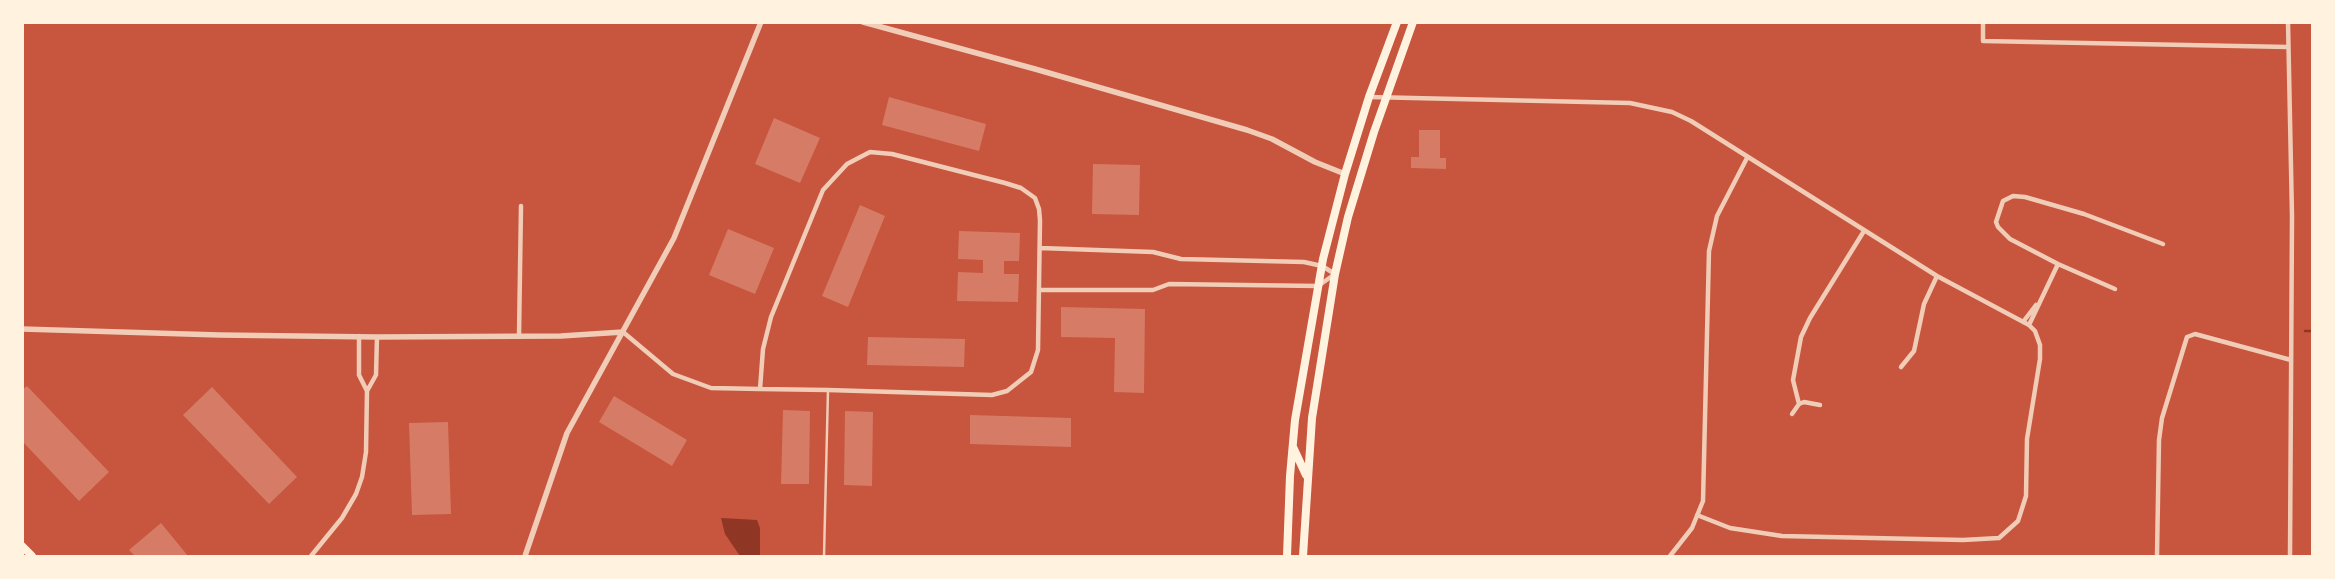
<!DOCTYPE html>
<style>
body{margin:0}
#map{position:relative;width:2335px;height:579px;overflow:hidden;background:#c8553d;font-family:Rubik,sans-serif}
canvas{display:block}
.frame{position:absolute;inset:0;border:24px solid #fff3e0;pointer-events:none}
</style>
<div id="map">
<canvas width="2335" height="579"></canvas>
<div class="frame"></div>
</div>
<script>
const ctx = document.querySelector('canvas').getContext('2d');
ctx.lineJoin = 'round';
function fill(path, color) { ctx.fillStyle = color; ctx.fill(path, 'evenodd'); }
const poly = rows => new Path2D(rows.map(r => 'M' + r).join(''));
function strokePath(path, color, width, dash) { ctx.strokeStyle = color; ctx.lineWidth = width; ctx.lineCap = dash ? 'butt' : 'round'; ctx.setLineDash(dash || []); ctx.stroke(path); }
fill(poly([
 [721,518,757,520,760,528,760,556,740,556,725,534]
]), '#8f3625');
strokePath(poly([
 [2305,331,2312,331]
]), '#8f3625', 2.5);
fill(poly([
 [889,97,986,124,979,151,882,125],
 [774,118,820,138,800,183,755,164],
 [1419,130,1440,130,1440,158,1446,158,1446,169,1411,168,1411,157,1419,157],
 [1093,164,1140,165,1139,215,1092,214],
 [860,205,885,216,848,307,822,296],
 [728,229,774,248,755,294,709,275],
 [959,231,1020,233,1019,261,1004,261,1004,274,1019,274,1018,302,957,301,958,272,983,273,983,260,958,259],
 [1061,307,1145,309,1144,393,1114,392,1115,338,1061,337],
 [868,337,965,339,964,367,867,365],
 [27,386,109,472,79,501,22,441,22,390],
 [212,387,297,477,269,504,183,415],
 [614,396,687,440,672,466,599,422],
 [783,410,810,411,809,484,781,484],
 [845,411,873,412,872,486,844,485],
 [970,415,1071,418,1071,447,970,444],
 [448,422,451,514,412,515,409,423],
 [161,523,188,556,135,556,129,550]
]), '#d67c66');
strokePath(poly([
 [824,556,828,390]
]), '#f1ccb7', 2.5);
strokePath(poly([
 [1983,22,1983,41,2288,47],
 [2288,22,2292,216,2290,556],
 [1369,97,1630,103,1672,112,1691,121,1937,276,2029,325,2035,331,2040,345,2040,359,2027,439,2026,496,2018,521,1999,538,1963,540,1782,536,1730,528,1697,515],
 [2115,289,2058,264,2010,239,1998,227,1996,222,2003,201,2013,196,2025,197,2084,214,2163,244],
 [1040,290,1153,290,1169,284,1318,286,1335,274,1322,266,1304,262,1181,259,1153,252,1040,248],
 [2023,322,2036,305],
 [2029,325,2058,264],
 [623,332,673,374,711,388,760,389,828,390,992,395,1007,391,1031,372,1038,350,1040,220,1039,209,1035,198,1021,188,1005,183,892,154,870,152,847,164,823,190,771,317,763,349,760,389],
 [519,336,521,206],
 [1901,367,1914,351,1924,304,1937,276],
 [367,391,376,375,377,337],
 [1799,404,1793,380,1801,337,1810,318,1864,231],
 [1792,414,1799,404,1804,402,1820,405],
 [311,556,342,518,356,494,362,477,366,452,367,391,359,375,359,336],
 [1670,556,1692,528,1703,501,1709,251,1717,216,1747,158],
 [2157,556,2159,440,2162,418,2187,337,2195,334,2291,360]
]), '#f1ccb7', 4.5);
strokePath(poly([
 [863,22,1035,69,1247,130,1272,139,1315,162,1345,174],
 [22,329,219,335,377,337,561,336,623,332],
 [525,556,567,433,674,238,761,22]
]), '#f1ccb7', 5.5);
strokePath(poly([
 [1293,447,1306,475],
 [22,546,32,556],
 [1287,556,1290,476,1295,420,1323,259,1345,174,1369,97,1397,22],
 [1303,556,1312,418,1335,274,1348,217,1374,132,1413,22]
]), '#fff3e0', 8);
</script>
